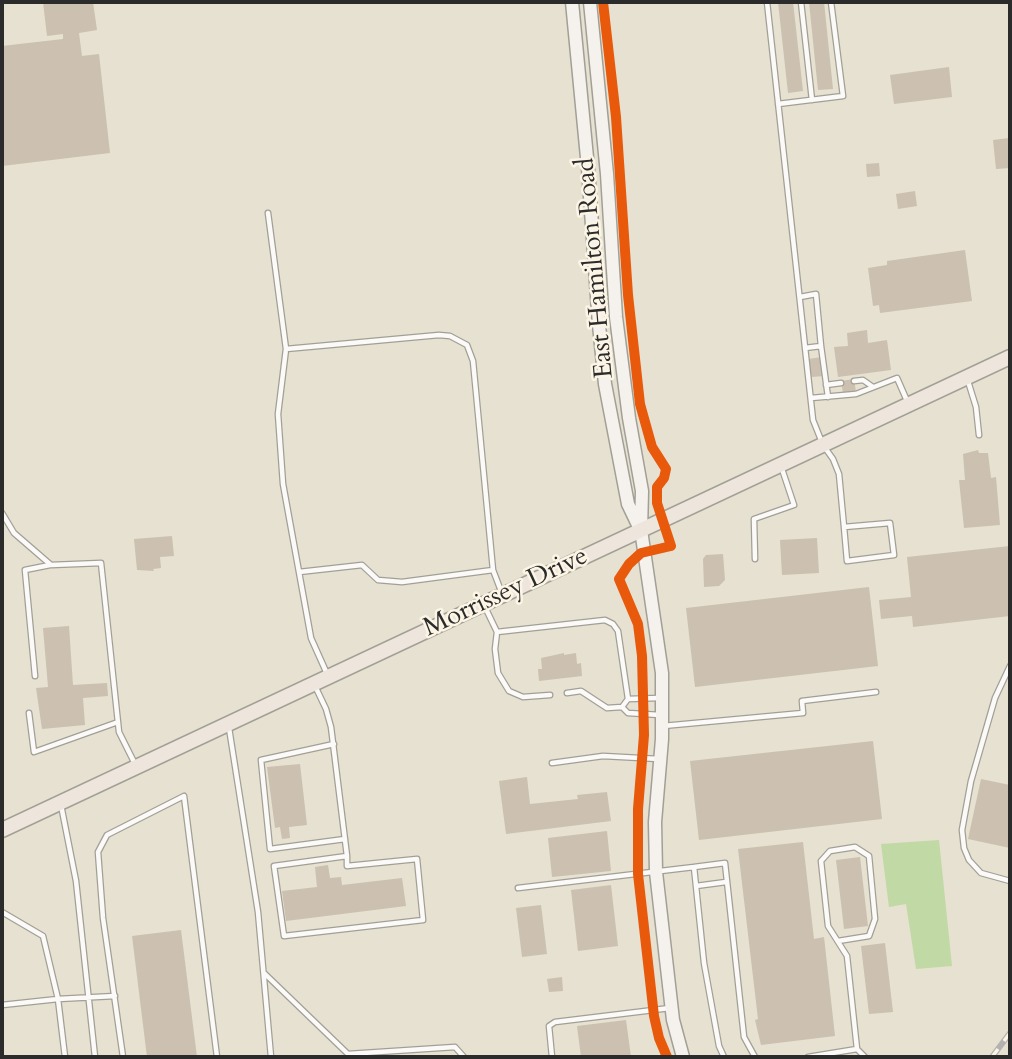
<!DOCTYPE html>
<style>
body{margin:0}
#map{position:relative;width:1012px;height:1059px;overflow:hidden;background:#e6e1d0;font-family:Cardo,serif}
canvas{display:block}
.frame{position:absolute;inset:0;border:4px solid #2b2b2b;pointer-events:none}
</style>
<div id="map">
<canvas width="1012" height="1059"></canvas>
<div class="frame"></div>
</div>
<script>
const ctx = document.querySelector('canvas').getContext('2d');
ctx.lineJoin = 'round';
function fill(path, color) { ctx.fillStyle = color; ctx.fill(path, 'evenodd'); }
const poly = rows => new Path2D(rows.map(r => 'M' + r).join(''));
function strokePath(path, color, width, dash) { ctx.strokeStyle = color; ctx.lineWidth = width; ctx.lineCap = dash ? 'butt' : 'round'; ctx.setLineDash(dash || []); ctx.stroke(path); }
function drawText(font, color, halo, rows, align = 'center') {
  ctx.font = font + ' Cardo,serif'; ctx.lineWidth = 5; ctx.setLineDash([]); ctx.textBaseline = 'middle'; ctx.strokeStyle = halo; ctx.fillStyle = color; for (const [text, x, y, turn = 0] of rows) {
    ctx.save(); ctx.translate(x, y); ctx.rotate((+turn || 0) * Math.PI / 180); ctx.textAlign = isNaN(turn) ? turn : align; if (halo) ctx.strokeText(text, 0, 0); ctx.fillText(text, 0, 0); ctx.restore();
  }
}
fill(poly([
 [939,840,952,966,916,969,906,904,889,907,881,844]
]), '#c1d9a4');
fill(poly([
 [43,2,93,2,97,30,79,33,82,56,99,54,110,153,2,166,2,46,63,39,63,34,47,36],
 [778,2,793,2,803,91,788,93],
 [809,2,824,2,833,89,818,90],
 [949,67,952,97,894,104,890,75],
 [1010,138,1010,168,996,169,993,140],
 [879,163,880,176,867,177,866,164],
 [915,191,917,206,898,209,896,194],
 [965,250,972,301,880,313,879,305,873,306,868,268,887,265,887,261],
 [867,330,868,343,887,340,891,370,838,377,834,347,848,346,847,333],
 [821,357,824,376,811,377,809,359],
 [854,379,856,392,843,393,841,381],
 [978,450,979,453,988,453,991,478,996,477,1000,525,964,528,959,480,965,480,963,454],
 [172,536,174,556,160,557,161,568,153,569,154,571,137,570,134,539],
 [817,538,819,573,782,575,780,540],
 [1010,546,1010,616,913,627,912,616,881,619,879,600,911,597,907,557],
 [723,554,725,580,719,586,704,587,703,559,706,555],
 [869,587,878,666,695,687,686,608],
 [69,626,73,685,107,683,108,696,83,698,85,725,42,729,36,688,48,687,43,628],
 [564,653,564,655,576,653,577,664,581,663,582,676,539,681,538,669,542,669,541,658],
 [873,741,882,819,699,840,690,761],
 [300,764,307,825,289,827,290,838,282,839,280,827,275,828,267,767],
 [527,777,530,804,578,799,577,795,607,792,611,821,506,834,499,781],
 [981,779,1010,785,1010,848,968,839],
 [607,831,611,871,552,877,548,838],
 [803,842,814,939,824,937,835,1036,761,1045,755,1020,758,1019,738,849],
 [860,857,868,926,844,929,836,860],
 [328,865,330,878,341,877,342,885,402,878,406,906,286,921,282,891,317,887,315,867],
 [611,885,618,946,578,951,571,890],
 [541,905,547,954,522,957,516,908],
 [181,930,197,1057,147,1057,132,936],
 [885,943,893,1012,869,1014,861,946],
 [562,977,563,991,549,992,547,979],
 [626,1020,631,1057,581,1057,577,1026]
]), '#ccc0b0');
const lane = poly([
 [767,2,813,420,823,445,833,459,839,474,844,527,890,523,894,555,847,561,844,527],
 [801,2,812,100],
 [778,104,843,96,831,2],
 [268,213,286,349,278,414,283,484,311,638,328,676],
 [800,297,816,294,821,346],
 [805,348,821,346,828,397],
 [286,349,439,335,450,336,467,345,473,361,493,570,501,591],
 [967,378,976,407,979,435],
 [854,381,863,380,873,387],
 [826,385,841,383],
 [811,398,856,394,897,378,908,403],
 [2,513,14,533,51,565,101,563,119,732,135,764],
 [755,559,754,519,794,505,782,469],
 [299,572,362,565,378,580,402,582,493,570],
 [485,607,497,632,605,620,613,624,618,631,628,699],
 [497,632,495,649,498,673,509,691,523,697,550,695],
 [1010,666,995,698,971,781,962,830,964,848,969,860,981,873,1010,881],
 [35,676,25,570,50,565],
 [316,688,326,709,331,727,347,856,274,866,284,936,423,920,417,859,347,866,347,856],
 [567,693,581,691,607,708,622,707],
 [659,698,628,699,622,707,628,713,660,715],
 [29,713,34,752,118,722],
 [663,726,803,713,802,701,876,692],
 [229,728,258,912,271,1057],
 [334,744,261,760,270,849,345,839],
 [552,763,603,756,659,759],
 [61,805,76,881,95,1057],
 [694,867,725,863,744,1037,755,1057],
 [696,886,726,882],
 [518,888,694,867,704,963,719,1046,724,1057],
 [2,912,43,936,58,999,65,1057],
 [264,973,348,1054,455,1047,464,1057],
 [2,1005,58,999,115,996],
 [857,1049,865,1057],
 [123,1057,103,918,98,852,107,835,184,796,217,1057],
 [552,1057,549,1026,555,1022,670,1008],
 [808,1057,857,1049,847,956,828,926,821,861,830,851,855,847,869,856,875,919,869,936,838,941]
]);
const secondary = poly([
 [572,2,588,168,599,325,605,384,628,504,639,527],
 [590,2,607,174,616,317,629,418,642,491,641,530,662,673,662,739,655,822,656,872,673,1020,683,1057]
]);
const primary = poly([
 [2,830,1010,357]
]);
strokePath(lane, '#a2a096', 7);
strokePath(secondary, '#a2a096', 15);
strokePath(primary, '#a2a096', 17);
strokePath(lane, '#fbfaf8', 4.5);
strokePath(secondary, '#f5f2ee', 12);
strokePath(primary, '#eee5dd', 14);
const rail = poly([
 [992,1057,1010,1033]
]);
strokePath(rail, '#b3b2b0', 6);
strokePath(rail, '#fcf5e5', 3.5, [10]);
strokePath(poly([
 [603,2,616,117,628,295,640,404,652,447,666,469,664,478,657,487,657,503,671,546,641,553,629,564,619,579,638,624,642,656,644,735,638,809,638,874,654,1016,659,1038,667,1057]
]), '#e8590c', 10);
drawText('26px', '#2b2b2b', '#fcf5e5', [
 ["East Hamilton Road",596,268,-95],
 ["Morrissey Drive",506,593,-25]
]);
</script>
